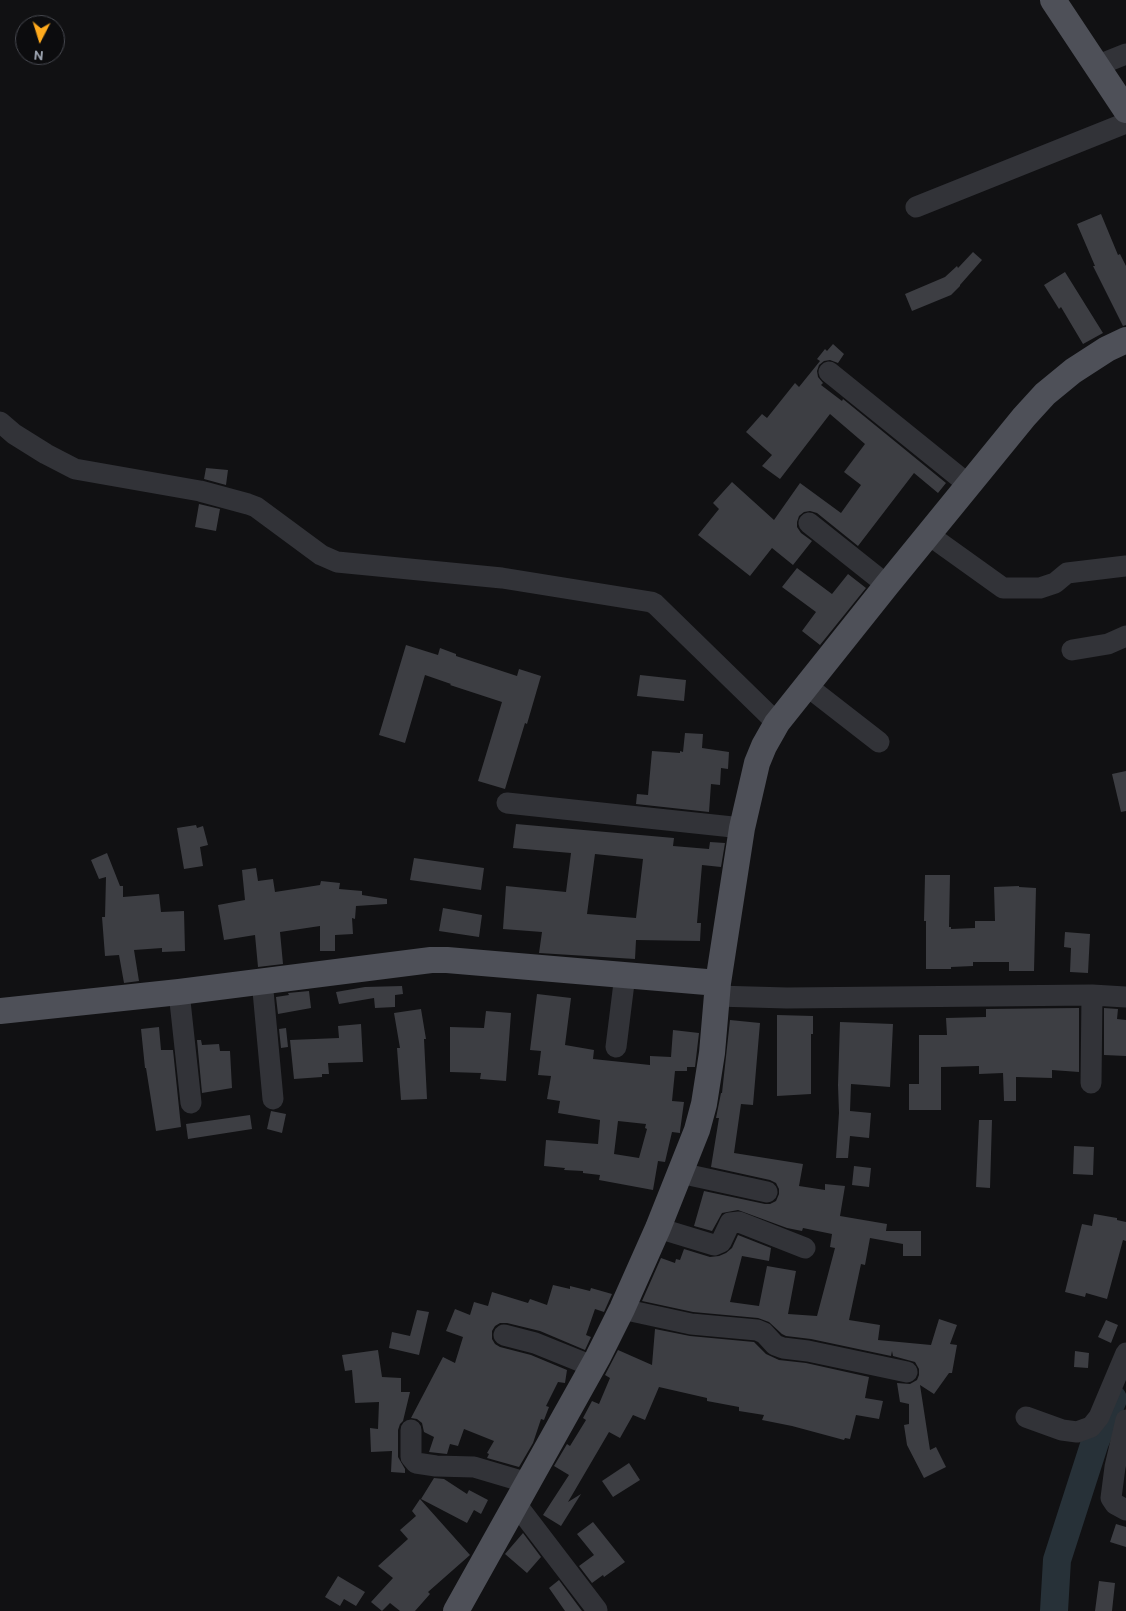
<!DOCTYPE html>
<style>
body{margin:0}
#map{position:relative;width:1126px;height:1611px;overflow:hidden;background:#111113;font-family:Overpass,sans-serif}
canvas{display:block}
.north{position:absolute;left:15px;top:15px;width:50px;height:50px;box-sizing:border-box;background:#0c0c0e;border:1px solid #484a51;border-radius:50%;rotate:185deg;font-size:14px;font-weight:700;line-height:20px;text-align:center;color:#a1a8b5}
.north::after{content:'';display:block;margin:auto;width:18px;height:22px;background:#ffaa1d;clip-path:polygon(50% 0,100% 100%,50% 72%,0 100%)}
</style>
<div id="map">
<canvas width="1126" height="1611"></canvas>
<div class="north">N</div>
</div>
<script>
const ctx = document.querySelector('canvas').getContext('2d');
ctx.lineJoin = 'round';
const poly = rows => new Path2D(rows.map(r => 'M' + r).join(''));
function strokePath(path, color, width, dash) { ctx.strokeStyle = color; ctx.lineWidth = width; ctx.lineCap = dash ? 'butt' : 'round'; ctx.setLineDash(dash || []); ctx.stroke(path); }
function fill(path, color) { ctx.fillStyle = color; ctx.fill(path, 'evenodd'); }
strokePath(poly([
 [1054,1611,1057,1560,1095,1442,1113,1399]
]), '#273138', 28);
fill(poly([
 [1101,214,1118,255,1120,254,1126,266,1126,325,1123,326,1093,266,1095,266,1077,224],
 [973,252,982,260,960,285,960,286,951,295,912,311,905,294,945,277,957,266,958,268],
 [1065,272,1103,333,1083,344,1061,307,1059,309,1044,285],
 [833,344,844,354,838,363,830,360,824,361,819,365,817,371,818,377,823,383,821,385,842,401,843,399,946,483,938,493,914,473,858,546,817,513,810,511,804,512,799,516,797,522,797,527,801,533,812,541,793,565,772,548,750,576,698,535,719,509,713,503,732,482,774,520,800,483,841,513,861,485,844,472,865,444,830,414,780,479,762,466,772,455,746,432,762,414,767,418,795,383,799,387,820,361,817,359,825,349,827,351],
 [206,468,228,470,226,485,204,479],
 [199,504,220,509,216,531,195,527],
 [797,568,832,594,848,574,866,588,820,645,802,631,816,612,782,587],
 [406,645,438,655,440,648,456,654,456,656,517,676,519,669,541,676,527,724,525,723,505,789,478,781,502,702,450,685,451,684,425,675,405,743,379,735],
 [640,675,686,680,684,701,637,696],
 [685,733,703,734,702,748,729,752,728,769,721,768,720,785,711,784,709,812,636,804,637,794,648,795,652,751,680,753,680,751,683,752],
 [1126,771,1126,811,1121,812,1112,774],
 [516,824,674,838,673,846,709,849,710,842,725,843,721,867,702,865,697,923,701,923,700,941,636,940,635,959,539,953,542,932,503,929,506,886,566,892,571,853,513,848],
 [595,854,643,859,636,918,587,914],
 [196,825,197,828,203,826,208,845,200,847,203,866,184,869,177,828],
 [107,853,120,886,123,886,123,897,159,894,161,912,184,911,185,951,162,952,162,948,134,950,139,981,124,983,119,955,105,956,102,917,105,917,106,877,99,879,91,860],
 [414,858,484,868,481,890,410,880],
 [256,868,258,881,273,879,275,892,320,885,321,881,340,883,339,889,362,891,362,895,387,899,387,904,356,906,355,919,352,918,353,934,335,935,335,951,320,951,320,926,280,932,283,964,258,967,255,935,224,940,218,905,245,900,242,870],
 [925,875,950,875,949,927,951,927,951,929,975,928,975,921,995,921,994,887,1019,886,1019,887,1036,888,1034,971,1009,971,1009,962,973,962,973,966,951,967,951,969,926,969,926,921,924,921],
 [443,908,482,915,479,937,439,931],
 [1065,932,1090,934,1088,973,1070,972,1071,948,1064,947],
 [402,986,403,994,395,995,395,1007,375,1008,374,998,339,1004,336,992,365,987],
 [309,991,311,1008,278,1014,276,997,289,995,288,993],
 [537,994,571,998,565,1045,594,1050,593,1059,650,1065,650,1056,671,1057,673,1030,699,1033,695,1067,687,1067,687,1071,675,1071,672,1101,684,1102,680,1131,680,1133,672,1132,665,1162,658,1161,653,1190,599,1180,600,1175,583,1173,583,1171,564,1170,565,1168,544,1166,546,1140,598,1144,600,1120,558,1113,560,1101,547,1099,551,1076,538,1075,541,1051,530,1050],
 [618,1121,646,1124,645,1128,647,1129,639,1158,614,1154],
 [1079,1008,1079,1072,1052,1070,1052,1078,1016,1077,1016,1101,1004,1101,1003,1073,979,1074,979,1066,941,1067,941,1110,909,1110,909,1084,919,1084,919,1035,947,1035,946,1018,986,1017,986,1009],
 [1104,1008,1118,1009,1117,1019,1126,1020,1126,1056,1104,1055],
 [421,1009,426,1039,424,1039,427,1099,401,1100,397,1048,400,1048,394,1013],
 [486,1011,511,1013,506,1081,480,1079,481,1073,450,1072,450,1027,484,1028],
 [777,1015,813,1016,813,1034,811,1034,811,1094,777,1096],
 [730,1020,760,1023,753,1105,741,1104,734,1153,803,1164,799,1186,825,1190,825,1184,845,1186,840,1216,887,1224,886,1231,921,1231,921,1256,903,1256,903,1244,870,1238,865,1265,861,1264,849,1320,880,1325,878,1340,931,1345,939,1319,957,1325,950,1344,957,1345,952,1373,949,1373,934,1394,920,1385,930,1450,936,1447,946,1467,924,1478,907,1445,904,1425,909,1424,909,1404,900,1402,897,1383,910,1384,917,1380,919,1375,919,1369,915,1362,893,1356,892,1351,891,1356,811,1339,786,1336,782,1334,769,1322,758,1318,693,1312,642,1301,661,1258,675,1263,676,1259,680,1260,684,1249,710,1257,719,1256,726,1253,732,1248,738,1235,771,1248,769,1261,742,1256,730,1302,759,1306,767,1266,796,1271,788,1314,817,1316,835,1248,830,1247,832,1234,803,1228,802,1231,787,1228,738,1210,722,1213,712,1231,694,1226,704,1191,765,1204,770,1204,776,1201,779,1194,779,1189,776,1183,770,1180,711,1167,719,1118,716,1118,721,1093,722,1093],
 [840,1022,893,1024,890,1087,851,1084,850,1111,871,1113,869,1138,850,1136,848,1158,836,1158,839,1113,838,1085],
 [361,1024,363,1062,328,1063,329,1074,322,1074,322,1077,294,1079,290,1040,339,1038,338,1026],
 [159,1027,161,1050,173,1050,181,1127,156,1131,146,1068,145,1068,141,1029],
 [286,1028,288,1047,281,1048,279,1029],
 [197,1040,201,1040,202,1045,219,1044,220,1051,230,1051,232,1088,202,1093],
 [271,1111,286,1114,282,1133,267,1129],
 [250,1115,252,1129,188,1139,186,1124],
 [979,1120,992,1120,990,1188,976,1187],
 [1074,1146,1094,1147,1093,1175,1073,1174],
 [854,1166,871,1168,869,1187,852,1185],
 [1094,1214,1117,1218,1117,1220,1126,1222,1126,1241,1123,1240,1107,1299,1086,1293,1085,1297,1065,1292,1082,1224,1092,1226],
 [553,1285,570,1289,570,1286,590,1291,591,1288,612,1294,604,1312,595,1309,586,1335,591,1337,585,1350,540,1331,507,1323,500,1323,495,1326,492,1331,492,1339,495,1344,500,1347,531,1355,567,1370,565,1383,558,1382,546,1406,549,1407,544,1420,541,1419,533,1443,519,1467,487,1458,489,1454,487,1453,494,1441,464,1429,458,1446,450,1444,447,1454,429,1452,434,1437,424,1432,422,1423,417,1419,411,1418,443,1357,455,1363,463,1337,446,1331,455,1309,470,1315,474,1302,488,1306,492,1292,528,1303,530,1299,547,1305],
 [417,1310,429,1312,419,1355,389,1348,392,1332,410,1336],
 [1106,1320,1118,1325,1111,1343,1098,1337],
 [655,1329,690,1336,754,1342,766,1354,779,1360,806,1363,869,1377,865,1398,883,1401,879,1419,856,1415,850,1439,845,1438,844,1440,792,1426,762,1420,764,1415,739,1411,739,1407,707,1401,707,1398,659,1387,645,1420,633,1415,620,1438,609,1432,568,1502,581,1494,561,1526,543,1515,569,1475,554,1466,567,1444,570,1446,586,1420,583,1418,592,1401,599,1404,610,1378,605,1375,618,1350,652,1365],
 [378,1350,382,1377,401,1378,401,1392,410,1392,403,1421,400,1424,398,1430,398,1457,405,1469,405,1473,391,1472,392,1451,371,1452,370,1428,378,1429,379,1402,355,1403,352,1370,345,1371,342,1355],
 [1075,1351,1089,1353,1088,1368,1074,1367],
 [629,1463,640,1480,613,1497,602,1481],
 [434,1478,444,1479,467,1494,469,1490,488,1500,481,1514,474,1510,467,1523,421,1499],
 [420,1499,470,1555,428,1592,430,1594,415,1611,400,1611,390,1603,382,1611,371,1602,393,1578,378,1566,408,1539,400,1530,416,1516,412,1511],
 [593,1522,625,1562,604,1577,603,1575,592,1583,579,1566,594,1555,577,1534],
 [1116,1524,1126,1527,1126,1547,1110,1542],
 [523,1533,541,1557,527,1573,505,1554],
 [338,1576,365,1592,356,1606,344,1599,340,1606,325,1597],
 [559,1580,582,1611,565,1611,549,1588],
 [1099,1581,1115,1583,1112,1611,1095,1611]
]), '#3d3e43');
strokePath(poly([
 [1096,66,1126,54],
 [916,207,1126,123],
 [829,372,969,485],
 [0,422,14,434,46,454,75,469,200,491,248,504,256,507,321,555,337,562,502,578,651,602,655,604,777,723],
 [809,523,887,585],
 [929,535,1003,588,1040,588,1055,583,1067,573,1126,566],
 [1072,650,1108,644,1126,636],
 [807,686,879,742],
 [507,803,742,828],
 [262,980,273,1099],
 [179,992,191,1103],
 [716,996,787,998,1092,995,1126,997],
 [616,1047,625,975],
 [1091,1083,1092,995],
 [680,1173,767,1192],
 [658,1228,714,1245,721,1242,730,1223,739,1222,805,1248],
 [622,1309,691,1324,757,1330,764,1333,775,1345,783,1348,808,1351,907,1372],
 [504,1335,535,1343,592,1366],
 [1026,1417,1062,1430,1077,1432,1091,1427,1099,1417,1126,1353],
 [1126,1420,1115,1467,1111,1498,1115,1504,1126,1510],
 [411,1430,411,1457,416,1463,436,1466,474,1467,528,1483],
 [516,1504,597,1610]
]), '#323338', 21);
strokePath(poly([
 [1053,0,1126,110],
 [0,1011,179,992,431,960,447,960,718,983],
 [456,1611,598,1357,622,1309,658,1228,697,1130,704,1104,712,1053,718,983,742,828,757,763,764,746,777,723,887,585,1024,417,1045,394,1073,371,1107,349,1126,340]
]), '#4e5058', 26);
</script>
